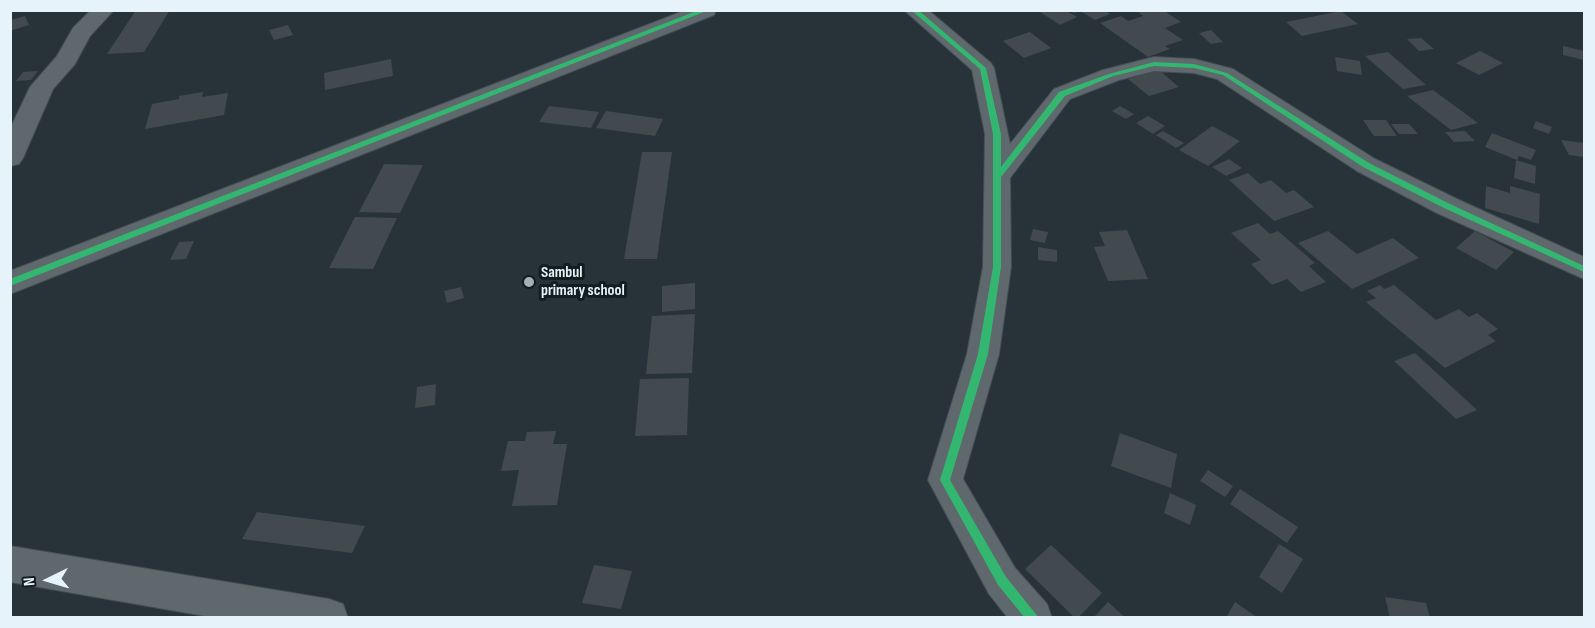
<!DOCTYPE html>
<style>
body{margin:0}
#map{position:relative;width:1595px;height:628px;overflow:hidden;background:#283339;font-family:"Sofia Sans Condensed",sans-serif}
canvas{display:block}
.frame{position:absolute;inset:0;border:12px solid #e6f3fa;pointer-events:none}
.north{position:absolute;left:18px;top:550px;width:60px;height:60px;-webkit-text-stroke:4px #121c21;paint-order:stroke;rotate:265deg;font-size:16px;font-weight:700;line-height:24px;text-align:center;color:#e6f3fa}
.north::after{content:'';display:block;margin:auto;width:21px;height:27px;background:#e6f3fa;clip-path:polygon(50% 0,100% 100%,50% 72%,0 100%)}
</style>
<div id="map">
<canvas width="1595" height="628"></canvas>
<div class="frame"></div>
<div class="north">N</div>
</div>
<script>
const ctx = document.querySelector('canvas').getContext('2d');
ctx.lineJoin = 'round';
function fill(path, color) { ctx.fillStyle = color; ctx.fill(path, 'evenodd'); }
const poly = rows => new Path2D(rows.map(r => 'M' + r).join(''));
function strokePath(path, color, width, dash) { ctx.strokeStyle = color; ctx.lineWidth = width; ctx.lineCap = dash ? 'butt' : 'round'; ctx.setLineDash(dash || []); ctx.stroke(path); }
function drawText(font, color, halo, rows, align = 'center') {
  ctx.font = font + ' "Sofia Sans Condensed",sans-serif'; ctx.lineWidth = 6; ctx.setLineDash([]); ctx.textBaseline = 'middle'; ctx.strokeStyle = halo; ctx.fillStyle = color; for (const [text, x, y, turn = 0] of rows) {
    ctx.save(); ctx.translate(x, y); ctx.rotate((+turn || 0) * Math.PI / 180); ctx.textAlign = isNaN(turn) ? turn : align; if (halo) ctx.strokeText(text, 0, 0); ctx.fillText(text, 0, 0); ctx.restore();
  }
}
fill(poly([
 [136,10,170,10,144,52,107,54],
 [1037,10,1065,10,1077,17,1060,25],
 [1070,10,1104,10,1110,14,1095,20,1080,11,1074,13],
 [1142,10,1163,10,1181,22,1165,28,1183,40,1165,46,1170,49,1148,57,1100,23,1121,16,1128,21,1143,16,1138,12],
 [1341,11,1358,24,1302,36,1286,22],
 [25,16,29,25,10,31,10,20],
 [288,25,293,35,274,40,269,30],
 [1211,30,1223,42,1211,44,1199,33],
 [1030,32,1051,48,1024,58,1003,41],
 [1421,38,1434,49,1419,51,1407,39],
 [1563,46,1584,51,1584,60,1563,55],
 [1480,51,1503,63,1479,75,1456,63],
 [1388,52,1426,85,1403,89,1365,56],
 [1335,57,1360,61,1362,75,1337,71],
 [391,59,393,76,325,90,324,73],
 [1158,69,1179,87,1149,96,1128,79],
 [38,71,31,80,16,81,23,72],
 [1433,90,1478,123,1451,130,1407,96],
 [203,92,202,97,228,93,224,115,145,129,152,104,179,99,179,96],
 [549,106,599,112,591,128,539,122],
 [1120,106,1134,114,1126,119,1112,111],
 [606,111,663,119,655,136,596,128],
 [1148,116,1165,126,1153,134,1136,123],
 [1363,120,1386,120,1397,136,1374,136],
 [1536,121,1552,127,1549,134,1533,128],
 [1391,124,1409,124,1418,134,1399,134],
 [1212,126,1240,141,1208,166,1179,150],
 [1163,131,1184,143,1176,148,1156,135],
 [1465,131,1475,141,1454,142,1445,132],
 [1492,133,1536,150,1531,160,1519,156,1517,160,1485,147],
 [1561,140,1584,143,1584,157,1569,155],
 [642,152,672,152,657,259,624,259],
 [1229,159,1242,168,1226,176,1212,167],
 [1516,160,1536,166,1535,184,1514,178],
 [384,164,423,165,400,213,359,212],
 [1248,173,1260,184,1271,180,1286,193,1294,190,1314,207,1274,221,1229,180],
 [1486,186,1510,193,1510,186,1540,194,1539,224,1485,208],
 [355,217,397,218,373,269,329,268],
 [1258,223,1270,234,1278,231,1315,263,1309,266,1326,282,1301,292,1287,279,1272,285,1251,264,1261,260,1231,233],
 [1033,229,1048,232,1045,243,1030,240],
 [1127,230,1148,279,1108,281,1094,247,1105,246,1099,232],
 [1328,231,1357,254,1393,238,1419,258,1352,289,1298,243],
 [1475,231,1514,252,1496,270,1456,248],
 [194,241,186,259,170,260,179,242],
 [1038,247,1057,250,1057,262,1038,260],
 [695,283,695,309,662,312,662,286],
 [1380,285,1384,289,1394,285,1436,320,1459,309,1469,317,1477,313,1498,329,1488,335,1496,341,1445,368,1366,302,1376,298,1367,291],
 [461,287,464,298,447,303,444,291],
 [695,314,692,373,646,374,652,316],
 [1415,353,1477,410,1456,419,1394,361],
 [689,378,687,435,635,436,640,379],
 [436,384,435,405,415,408,417,387],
 [556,431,553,444,567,444,557,505,512,506,519,470,501,471,508,441,525,441,527,432],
 [1120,433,1177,454,1171,488,1111,466],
 [1208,470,1233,486,1225,497,1200,481],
 [1240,489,1298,527,1287,543,1230,504],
 [1170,493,1196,505,1190,525,1164,513],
 [257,512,365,526,352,553,242,539],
 [1279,544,1303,559,1282,593,1259,577],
 [1051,545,1102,593,1078,618,1075,618,1025,569],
 [594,565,632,571,621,609,582,603],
 [1385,597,1426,603,1430,618,1390,618],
 [1108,602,1126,618,1093,618],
 [1235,602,1258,618,1226,618]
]), '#42494f');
const street = poly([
 [91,10,114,10,90,36,75,64,53,89,23,158,19,164,10,166,10,129,30,87,57,56,73,28,91,10],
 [686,10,716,10,714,15,10,294,10,271,686,10],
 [904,10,928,10,991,63,994,68,1010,144,1054,89,1103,70,1154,57,1194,59,1233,69,1375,159,1457,199,1584,257,1584,279,1437,213,1357,171,1217,79,1194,73,1154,71,1119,80,1070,99,1010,178,1011,267,999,354,963,479,1015,568,1047,604,1052,618,1008,618,989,594,928,480,967,354,983,267,985,134,972,70,904,10],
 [10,546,329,599,343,604,348,618,216,618,10,582,10,546]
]);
strokePath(street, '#444e54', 2);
fill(street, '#5f686c');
fill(poly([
 [699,10,709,10,10,286,10,279,699,10],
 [911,10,918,10,986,68,1001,134,1001,167,1059,92,1109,74,1154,62,1194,64,1227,73,1369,163,1450,204,1584,266,1584,272,1444,208,1363,167,1223,75,1194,68,1154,66,1113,76,1065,96,1001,177,1001,267,988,354,950,480,1006,577,1039,618,1025,618,998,585,940,480,978,354,993,267,993,134,980,69,911,10]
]), '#33b770');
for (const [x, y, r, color] of [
 [529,282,6,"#a4b0b6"]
]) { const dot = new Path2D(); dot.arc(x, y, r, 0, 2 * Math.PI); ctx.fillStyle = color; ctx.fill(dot); strokePath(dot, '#121c21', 2); }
drawText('bold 16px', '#e6f3fa', '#121c21', [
 ["Sambul",541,273],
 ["primary school",541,291]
], 'left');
</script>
